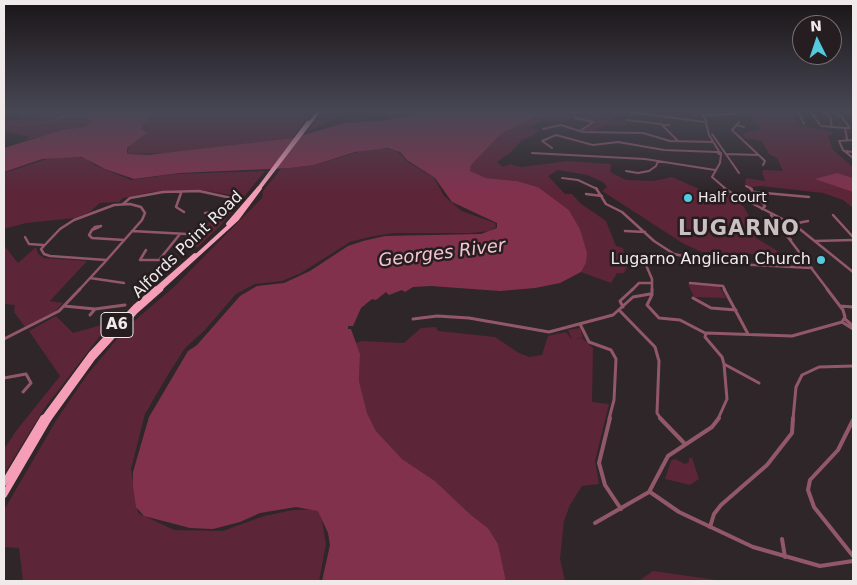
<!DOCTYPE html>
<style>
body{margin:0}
#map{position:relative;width:857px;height:585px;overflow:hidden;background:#2f2629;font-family:"DejaVu Sans",sans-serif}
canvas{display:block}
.frame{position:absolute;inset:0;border:5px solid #f0eaeb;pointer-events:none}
.north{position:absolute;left:792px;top:15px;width:50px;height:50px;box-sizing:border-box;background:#251d1f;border:1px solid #766f71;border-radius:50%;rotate:356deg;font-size:14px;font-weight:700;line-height:20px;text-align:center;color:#f0eaeb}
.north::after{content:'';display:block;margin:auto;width:18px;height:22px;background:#54cade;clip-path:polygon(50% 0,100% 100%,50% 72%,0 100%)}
</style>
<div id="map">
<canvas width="857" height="585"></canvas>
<div class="frame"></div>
<div class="north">N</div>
</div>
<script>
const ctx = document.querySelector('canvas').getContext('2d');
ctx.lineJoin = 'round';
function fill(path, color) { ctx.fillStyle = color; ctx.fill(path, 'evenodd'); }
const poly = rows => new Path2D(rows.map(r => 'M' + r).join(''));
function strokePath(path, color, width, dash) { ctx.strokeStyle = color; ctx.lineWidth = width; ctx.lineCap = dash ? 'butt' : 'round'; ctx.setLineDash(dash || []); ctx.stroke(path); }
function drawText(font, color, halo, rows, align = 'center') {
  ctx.font = font + ' "DejaVu Sans",sans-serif'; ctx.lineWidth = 5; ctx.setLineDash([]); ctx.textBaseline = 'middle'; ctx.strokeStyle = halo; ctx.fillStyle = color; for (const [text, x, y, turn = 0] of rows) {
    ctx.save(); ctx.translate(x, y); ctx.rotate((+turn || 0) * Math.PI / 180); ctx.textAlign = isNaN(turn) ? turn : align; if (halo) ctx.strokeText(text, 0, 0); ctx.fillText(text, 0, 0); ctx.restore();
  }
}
fill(poly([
 [18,111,65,111,55,116,58,120,83,116,92,121,85,127,24,140,30,137,4,131,4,121,37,118,18,117,22,114],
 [141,111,312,111,293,138,174,153,127,154],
 [322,111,341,111,339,117,307,132],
 [369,111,390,112,432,111,390,119],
 [563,111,599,111,610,113,615,111,625,111,614,116,611,115,612,118,627,120,626,126,606,125,594,131,583,131,580,130,592,124,592,121,575,118,563,122,542,121,529,128,539,130,534,135,522,140,511,152,497,162,503,167,510,164,521,167,568,161,611,164,610,172,626,180,653,181,672,177,706,192,730,194,737,198,734,199,744,207,757,231,756,238,776,250,780,255,702,252,684,244,602,191,607,187,603,182,587,175,558,170,548,176,565,194,572,194,580,203,606,221,616,246,623,248,627,267,624,273,617,273,611,283,581,272,586,263,580,229,569,210,538,187,517,181,486,178,470,172,471,165,502,133,537,117,556,115],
 [748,111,791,111,798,113,794,115,800,125,832,132,833,134,828,136,833,150,853,167,853,208,843,200,823,193,761,186,750,187,745,184,746,178,765,181,762,172,764,170,783,171,777,158,769,154,762,141,740,137,745,137,744,135,746,132,759,130,760,127,753,123,751,116,744,116,752,115],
 [377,149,390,149,398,152,408,162,434,178,444,196,462,211,495,223,496,227,489,231,472,233,394,233,369,237,350,242,301,273,282,281,255,284,236,294,204,331,185,348,166,378,145,414,131,469,138,513,174,530,223,531,264,516,293,510,320,509,326,544,319,581,23,581,19,548,4,547,4,510,57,419,87,375,127,327,174,287,262,198,263,191,281,169,315,165,358,152],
 [69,157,86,158,94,165,131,180,174,174,265,171,220,226,197,248,188,235,197,233,204,224,219,219,234,208,239,199,232,195,201,190,152,192,123,198,119,202,100,203,90,212,75,218,26,223,4,229,4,173,47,159],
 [4,245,18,263,36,247,38,254,44,258,87,261,50,301,63,303,54,312,25,327,14,312,15,305,4,304],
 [688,284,719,286,726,298,694,297],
 [56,316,73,333,105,324,108,324,109,328,100,336,44,409,4,474,4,449,16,431,60,376,29,331],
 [436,327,438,331,495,337,519,353,529,357,542,355,548,336,566,332,572,340,568,330,580,328,583,337,576,339,582,338,593,348,592,402,609,404,595,461,599,484,582,486,570,505,564,521,560,559,565,581,506,581,498,545,488,528,471,515,435,481,402,459,376,431,367,413,359,381,360,354,356,343,361,341,404,343,421,328],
 [689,458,692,458,699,479,690,485,665,479,671,461,675,459,685,464,689,462],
 [653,571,716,580,721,581,639,581]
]), '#5c2538');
fill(poly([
 [65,111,170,111,150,116,141,128,147,133,127,148,127,154,148,155,293,138,344,123,388,120,432,111,563,111,559,114,537,117,502,133,471,165,470,171,486,178,517,181,538,187,569,210,580,229,587,253,586,263,581,272,560,283,535,288,500,291,431,286,413,287,405,292,402,290,389,295,386,292,376,300,372,299,361,308,353,326,348,326,348,329,351,329,360,354,359,381,367,413,376,431,402,459,435,481,471,515,488,528,498,544,506,581,322,581,330,545,328,533,318,511,296,507,260,513,240,522,213,529,190,528,144,516,136,507,133,486,133,472,149,417,188,351,197,345,240,296,257,286,284,283,310,271,348,246,363,241,385,236,481,234,497,228,497,223,452,202,435,178,407,160,400,152,388,148,355,152,314,165,290,168,179,173,134,179,105,169,82,157,42,159,4,172,4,148,62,130,85,127,92,121,83,116,58,120,54,118],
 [837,173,853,178,853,192,815,179]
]), '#82314d');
strokePath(poly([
 [4,125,38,124,57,120]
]), '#82314d', 1);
strokePath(poly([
 [623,111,704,122],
 [798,111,804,124],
 [810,111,821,126,845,128],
 [823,111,830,116,832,127],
 [832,111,842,117,850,128,845,128,847,139],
 [702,115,735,114,737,113,735,111],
 [575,118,593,122,580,131],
 [627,120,661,124,678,141],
 [739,122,732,130,765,161,763,165],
 [663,125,669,125],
 [736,125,744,127],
 [543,129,561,125,583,132,643,133,670,141,713,142],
 [712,134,739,173],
 [853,140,839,141,843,150,853,158],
 [552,148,542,141,556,135,593,145,618,142,664,150,717,152],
 [845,151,853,152],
 [532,153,645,159,715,170],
 [726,154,759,155],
 [626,171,638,173,649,171,656,166,658,161],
 [562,178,578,180,597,189],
 [746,186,752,189]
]), '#925869', 2);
strokePath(poly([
 [596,188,606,204,622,212,654,241,674,254,715,263,812,268],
 [750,188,765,206,762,209],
 [754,192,809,197],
 [181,193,176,207,184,212],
 [586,194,602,196],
 [123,204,130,198,163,192,199,191,236,199,228,211,205,213],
 [771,215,828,290],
 [833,215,853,237],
 [793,224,808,221],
 [780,225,791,240],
 [101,226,92,230,95,227,101,226],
 [92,230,89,235,92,238,124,240],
 [132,231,187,234,198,230],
 [625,231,645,232],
 [25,237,29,244,43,245],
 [815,241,853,240],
 [146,250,140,260,159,260,180,234],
 [643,258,652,279,652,290],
 [90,278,124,283],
 [690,283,723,286,725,290],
 [79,290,104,263,142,220,145,213,141,207,130,204,114,205,74,220,60,229,41,249,44,254,50,256,106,260],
 [632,290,639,283,652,283]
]), '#925869', 2.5);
strokePath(poly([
 [652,289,652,295],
 [724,289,748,334],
 [827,289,843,310,845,317,842,322],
 [693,298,711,308,736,310],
 [64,306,95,309,125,305],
 [840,306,853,307],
 [623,307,620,301,633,289],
 [620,311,655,347,659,361,657,413,661,419],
 [90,315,95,309],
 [413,319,437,316,469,318,549,332,613,315,633,297,650,294,652,295,647,305,659,318,680,320,705,333],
 [845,319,853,326],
 [842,322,853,329],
 [580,324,589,342,611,350,616,359,614,400,609,419],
 [4,339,59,311,80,289],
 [724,364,759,383],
 [4,378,26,374,31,383,23,392],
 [718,419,727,399,724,364,722,357,705,337,706,333,792,336,842,322],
 [793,419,796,387,802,375,819,367,853,366]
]), '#925869', 3);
strokePath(poly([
 [610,418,599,463,605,485,621,509],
 [660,418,685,444],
 [853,420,838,450,810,480,808,490,814,507,853,556],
 [650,492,679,512,753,547,820,566,853,561],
 [595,523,649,492,668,456,712,427,719,418],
 [710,527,714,514,721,505,767,465,792,433,793,418],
 [782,539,785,557]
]), '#925869', 4);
strokePath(poly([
 [700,111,707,122],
 [706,123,709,135,720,153],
 [717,152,719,152,721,153,719,154,717,152],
 [721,154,720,163,712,177,726,189]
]), '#925869', 2);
strokePath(poly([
 [724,188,735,195],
 [734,194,796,226,853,272]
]), '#925869', 2.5);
strokePath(poly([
 [4,112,11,111]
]), '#cd718d', 2);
strokePath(poly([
 [258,189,308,122],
 [259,189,319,111]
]), '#f69eb8', 3);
strokePath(poly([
 [228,224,259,188],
 [155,290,195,255],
 [159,290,237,219,260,188]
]), '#f69eb8', 4);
strokePath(poly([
 [43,419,91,354,135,307,156,289],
 [49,419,93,358,135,312,161,289]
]), '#f69eb8', 5);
strokePath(poly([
 [4,483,43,418],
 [4,495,49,418]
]), '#f69eb8', 6);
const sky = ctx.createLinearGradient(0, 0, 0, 192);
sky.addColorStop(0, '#1a1517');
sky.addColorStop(0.58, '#474754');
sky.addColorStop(1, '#47475400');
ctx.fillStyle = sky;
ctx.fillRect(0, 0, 857, 192);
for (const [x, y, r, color] of [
 [688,198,5,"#54cade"],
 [821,260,5,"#54cade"]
]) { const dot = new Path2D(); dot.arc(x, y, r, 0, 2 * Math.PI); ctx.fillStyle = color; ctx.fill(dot); strokePath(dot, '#251d1f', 2); }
drawText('14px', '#f0eaeb', '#251d1f', [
 ["Half court",698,198]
], 'left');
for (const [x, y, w] of [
 [117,325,32]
]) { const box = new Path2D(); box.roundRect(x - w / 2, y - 12.5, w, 25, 4); ctx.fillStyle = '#251d1f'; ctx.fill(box); strokePath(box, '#f0eaeb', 1); }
drawText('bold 15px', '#f0eaeb', null, [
 ["A6",117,325]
]);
drawText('16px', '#f0eaeb', '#251d1f', [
 ["Alfords Point Road",188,245,-44]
]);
drawText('16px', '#f0eaeb', '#251d1f', [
 ["Lugarno Anglican Church",811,260]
], 'right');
drawText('italic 18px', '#f5c4d1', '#251d1f', [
 ["Georges River",442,254,-7]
]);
ctx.letterSpacing = '1px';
drawText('bold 21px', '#cabfc1', '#251d1f', [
 ["LUGARNO",739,230]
]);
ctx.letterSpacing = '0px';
</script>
